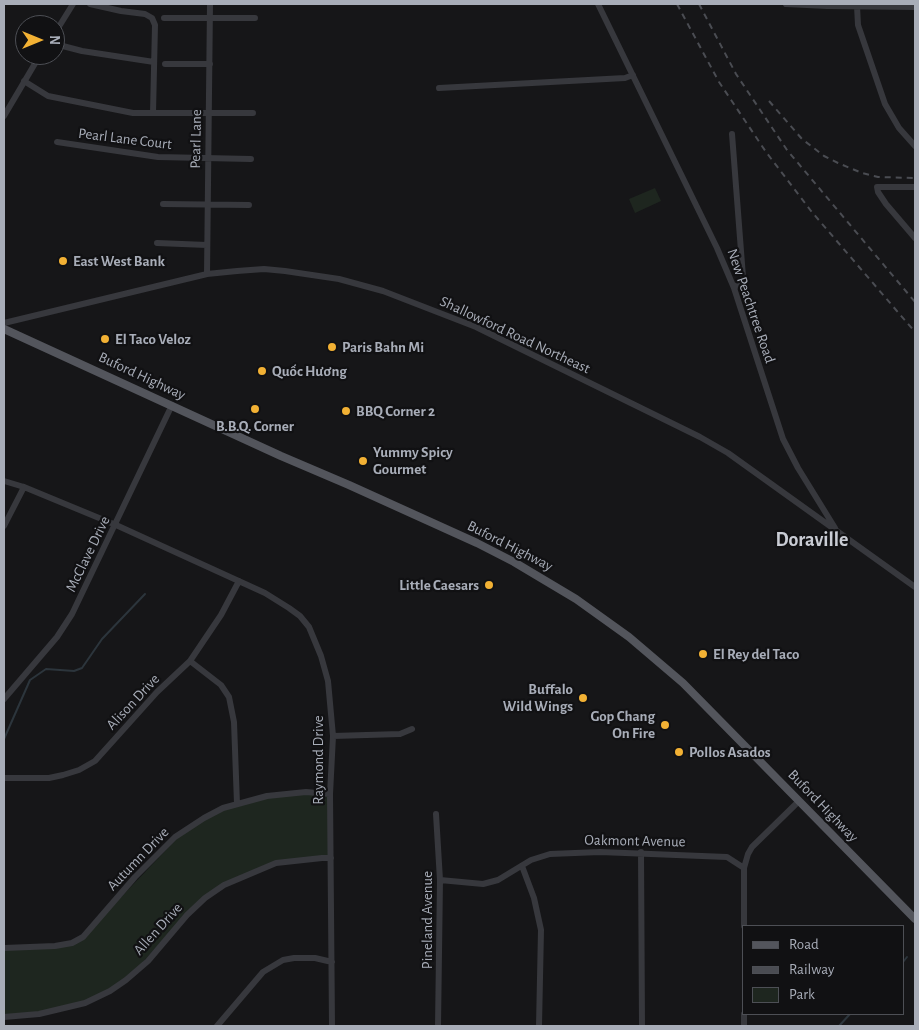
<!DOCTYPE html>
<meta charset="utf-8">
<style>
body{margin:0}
#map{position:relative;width:919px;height:1030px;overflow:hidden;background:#161618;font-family:"Alegreya Sans",sans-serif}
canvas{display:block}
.frame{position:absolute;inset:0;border:5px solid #a8adb8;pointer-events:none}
.legend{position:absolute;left:742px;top:925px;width:162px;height:90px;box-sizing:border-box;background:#111113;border:1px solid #4d4f55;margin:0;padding:6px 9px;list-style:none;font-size:15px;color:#a8adb8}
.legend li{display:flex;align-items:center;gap:10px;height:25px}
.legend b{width:25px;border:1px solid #4d4f55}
.north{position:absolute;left:15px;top:15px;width:50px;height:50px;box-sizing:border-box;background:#111113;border:1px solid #4d4f55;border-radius:50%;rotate:90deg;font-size:14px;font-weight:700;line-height:20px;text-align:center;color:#a8adb8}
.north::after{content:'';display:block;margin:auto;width:18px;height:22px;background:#f2b134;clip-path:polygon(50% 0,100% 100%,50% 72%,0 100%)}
</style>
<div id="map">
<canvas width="919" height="1030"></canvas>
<div class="frame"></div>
<ul class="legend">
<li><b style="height:6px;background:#53555c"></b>Road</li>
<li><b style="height:6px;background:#4a4c52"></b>Railway</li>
<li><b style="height:14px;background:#1e261f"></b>Park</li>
</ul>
<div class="north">N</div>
</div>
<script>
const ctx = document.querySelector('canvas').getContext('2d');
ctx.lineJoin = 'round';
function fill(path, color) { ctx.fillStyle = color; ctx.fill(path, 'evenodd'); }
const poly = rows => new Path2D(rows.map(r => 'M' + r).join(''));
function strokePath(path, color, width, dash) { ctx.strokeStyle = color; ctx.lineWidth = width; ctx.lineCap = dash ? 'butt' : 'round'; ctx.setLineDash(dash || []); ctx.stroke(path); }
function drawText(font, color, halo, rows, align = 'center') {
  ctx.font = font + ' "Alegreya Sans",sans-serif'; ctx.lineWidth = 4.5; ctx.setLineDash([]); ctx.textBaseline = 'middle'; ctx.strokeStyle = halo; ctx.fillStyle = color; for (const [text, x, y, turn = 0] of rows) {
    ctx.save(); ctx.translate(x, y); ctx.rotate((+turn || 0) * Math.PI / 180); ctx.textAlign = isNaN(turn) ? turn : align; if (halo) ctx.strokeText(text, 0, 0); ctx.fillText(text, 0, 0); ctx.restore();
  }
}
fill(poly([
 [655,188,661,201,635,213,629,199],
 [330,793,331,858,276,863,230,881,187,913,124,983,90,1001,55,1011,4,1017,4,949,59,946,82,938,191,824,243,801,276,794]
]), '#1e261f');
strokePath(poly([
 [4,739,30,680,46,669,74,671,82,668,102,639,145,594],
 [903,962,907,957],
 [839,1026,850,1014]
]), '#2c353c', 2);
strokePath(poly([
 [90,4,121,11,145,14,152,18,155,25,153,113],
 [598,4,717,248,734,288,783,439,798,468,835,528],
 [786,4,827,6,915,7],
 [857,6,858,25,885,104,899,128,915,146],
 [164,18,255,18],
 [55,33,73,4],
 [55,44,82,51,154,62],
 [165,64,210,64],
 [24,81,48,96,133,113,253,113],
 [439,88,625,78,633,75],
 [4,116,40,55],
 [732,134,743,277,742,281,734,288],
 [57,142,158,157,251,159],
 [915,187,877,187,878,192,886,204,915,238],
 [163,204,249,205],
 [157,243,207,245],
 [207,274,210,4],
 [4,323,207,274,237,271,264,269,285,271,339,279,383,291,476,327,700,437,728,453,915,587],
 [4,481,24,487,116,525,265,593,289,608,300,616,309,627,321,656,328,681,333,736,330,794,332,1026],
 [4,526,24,487],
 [190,661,221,685,229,697,234,722,237,804],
 [4,699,57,637,72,614,172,405],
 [333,736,400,734,412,729],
 [4,778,49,778,63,775,79,770,95,761,157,692,190,661,221,615,239,581],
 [436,814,440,880,438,1026],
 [641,852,642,1026],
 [522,866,534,898,541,930,539,1026],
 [440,880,483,884,498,880,531,860,550,854,600,852,727,857,744,868],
 [744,926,744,868,748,854,752,847,799,801],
 [4,948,55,946,72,943,83,937,135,877,175,837,204,818,223,808,267,796,306,792,330,794],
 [744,1014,744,1026],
 [4,1017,39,1014,85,1003,110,991,126,980,148,961,187,915,205,898,224,885,276,863,322,858,331,858],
 [217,1026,263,972,283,960,294,958,315,958,332,962]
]), '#37383d', 6);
strokePath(poly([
 [4,329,281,456,349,485,477,543,514,562,576,599,629,637,683,683,915,919]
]), '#53555c', 8);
strokePath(poly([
 [677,4,719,82,766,152,811,211,915,332],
 [699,4,736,74,787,150,915,302],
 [769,101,802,139,824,156,838,163,862,173,878,177,915,178]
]), '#4a4c52', 2, [6, 5]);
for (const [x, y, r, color] of [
 [63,261,5,"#f2b134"],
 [105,339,5,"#f2b134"],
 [332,347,5,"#f2b134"],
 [262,371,5,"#f2b134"],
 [255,409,5,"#f2b134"],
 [346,411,5,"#f2b134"],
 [363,461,5,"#f2b134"],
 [489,585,5,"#f2b134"],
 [703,654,5,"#f2b134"],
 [583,698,5,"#f2b134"],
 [665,725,5,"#f2b134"],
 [679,752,5,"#f2b134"]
]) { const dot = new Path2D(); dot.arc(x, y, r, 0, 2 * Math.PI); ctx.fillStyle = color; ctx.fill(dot); strokePath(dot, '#111113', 2); }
drawText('15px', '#a8adb8', '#111113', [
 ["Pearl Lane Court",125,139,7],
 ["Pearl Lane",196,139,-89],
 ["New Peachtree Road",751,306,71],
 ["Shallowford Road Northeast",515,335,25],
 ["Buford Highway",142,376,25],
 ["Buford Highway",510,546,27],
 ["McClave Drive",88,554,-64],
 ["Alison Drive",133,702,-47],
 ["Raymond Drive",318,760,-90],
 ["Buford Highway",823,806,46],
 ["Oakmont Avenue",635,841,1],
 ["Autumn Drive",138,859,-46],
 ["Pineland Avenue",427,920,-90],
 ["Allen Drive",158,929,-48]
]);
drawText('bold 15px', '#a8adb8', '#111113', [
 ["East West Bank",73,261],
 ["El Taco Veloz",115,339],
 ["Paris Bahn Mi",342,347],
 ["Quốc Hương",272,371],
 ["BBQ Corner 2",356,411],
 ["B.B.Q. Corner",255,426,"center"],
 ["Yummy Spicy",373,452],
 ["Gourmet",373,469],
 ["Little Caesars",479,585,"right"],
 ["El Rey del Taco",713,654],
 ["Buffalo",573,689,"right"],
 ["Wild Wings",573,706,"right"],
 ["Gop Chang",655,716,"right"],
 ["On Fire",655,733,"right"],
 ["Pollos Asados",689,752]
], 'left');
drawText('bold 20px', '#c9ccd4', '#111113', [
 ["Doraville",812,540]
]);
</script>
